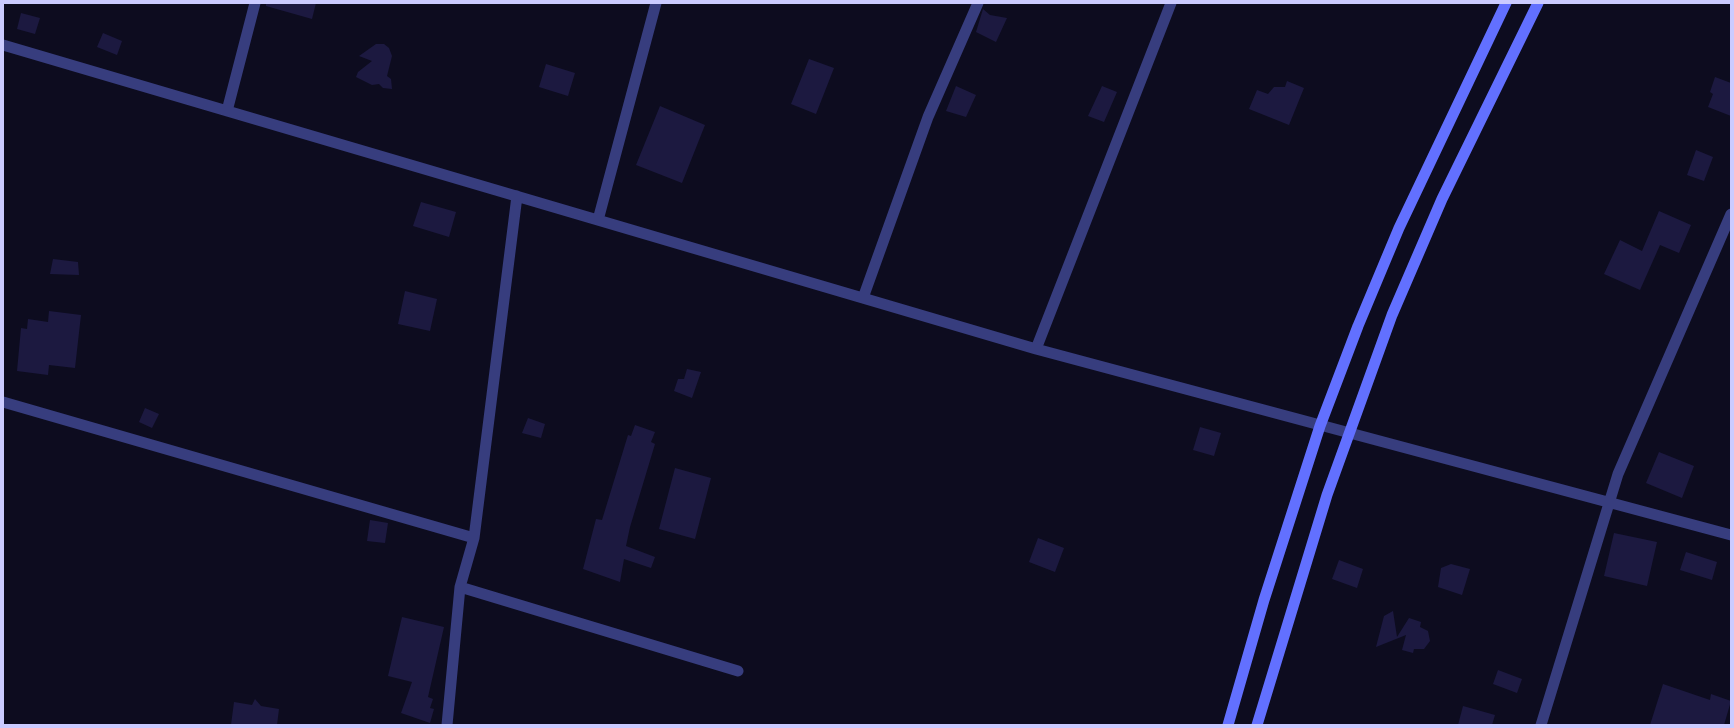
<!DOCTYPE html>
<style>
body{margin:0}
#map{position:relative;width:1734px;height:728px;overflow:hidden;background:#0d0c1f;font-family:"Open Sans",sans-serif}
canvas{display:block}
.frame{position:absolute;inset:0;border:4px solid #cbcbff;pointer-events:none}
</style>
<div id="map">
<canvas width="1734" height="728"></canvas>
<div class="frame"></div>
</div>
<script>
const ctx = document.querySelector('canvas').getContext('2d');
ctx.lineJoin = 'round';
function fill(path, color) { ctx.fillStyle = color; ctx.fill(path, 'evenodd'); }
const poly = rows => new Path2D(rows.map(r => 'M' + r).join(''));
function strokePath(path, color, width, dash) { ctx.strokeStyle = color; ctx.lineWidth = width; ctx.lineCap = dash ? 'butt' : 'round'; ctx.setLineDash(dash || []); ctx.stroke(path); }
fill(poly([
 [266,3,316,3,312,19,266,6],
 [983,9,990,15,1007,18,996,42,976,32],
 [21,13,40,18,35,34,17,29],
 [103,33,122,41,117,55,97,47],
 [376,44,384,44,389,48,392,56,387,76,391,79,392,89,383,88,379,84,372,85,356,77,358,72,372,61,359,56],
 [809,59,834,68,816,114,791,104],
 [546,64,575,73,568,96,539,87],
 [1715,77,1731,83,1731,116,1708,107,1713,94,1710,92],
 [1287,81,1304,88,1289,125,1249,109,1257,90,1268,94,1274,87,1285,87],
 [956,86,976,95,966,117,946,111],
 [1102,86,1117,92,1104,122,1088,116],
 [660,106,705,125,682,183,636,165],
 [1696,150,1713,157,1704,181,1687,175],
 [421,202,456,212,449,237,413,226],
 [1659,211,1691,225,1679,253,1660,245,1640,290,1604,274,1620,240,1642,251],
 [53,259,78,262,79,275,50,274],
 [405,291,437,299,430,331,398,324],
 [49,311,81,315,75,368,49,365,48,375,17,371,21,328,27,329,28,319,48,322],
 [687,369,701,372,692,398,674,391,678,379,684,379],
 [145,408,159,414,152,428,139,422],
 [528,418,545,424,541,438,522,433],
 [635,425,655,432,651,442,655,444,630,527,626,546,655,557,651,568,624,559,620,582,583,569,596,519,602,520,628,435,631,436],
 [1200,427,1221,433,1214,456,1193,450],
 [1659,452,1694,466,1682,498,1646,483],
 [675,468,711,478,695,539,659,529],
 [370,520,388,523,385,543,367,541],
 [1614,533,1657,542,1647,586,1604,576],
 [1038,538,1064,548,1055,572,1029,562],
 [1686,552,1717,562,1712,580,1680,570],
 [1339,560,1363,569,1357,588,1332,579],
 [1451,564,1470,569,1462,595,1438,587,1441,568],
 [1393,611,1397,637,1409,618,1421,622,1420,627,1428,631,1430,641,1424,649,1414,649,1413,653,1402,650,1406,635,1376,647,1384,616],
 [402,617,444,627,428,697,433,699,430,708,434,709,430,723,401,713,412,682,388,676],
 [1498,670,1522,679,1517,693,1493,684],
 [1663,684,1710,700,1711,694,1731,701,1724,725,1650,725],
 [255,699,261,706,279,709,277,725,231,725,234,702,252,705],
 [1463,706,1495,715,1492,725,1458,725]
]), '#1c1940');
strokePath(poly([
 [3,45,1036,349,1731,535],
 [227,111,255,3],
 [598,220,656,3],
 [863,298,928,117,978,3],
 [1036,349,1171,3],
 [3,402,474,538],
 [460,587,738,671],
 [447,725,460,587,474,538,517,196],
 [1541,725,1618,474,1731,214]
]), '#373d7e', 11);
strokePath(poly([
 [1228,725,1264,600,1320,426,1358,326,1399,228,1506,3],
 [1257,725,1327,495,1392,315,1442,199,1538,3]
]), '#6270ff', 11);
</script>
